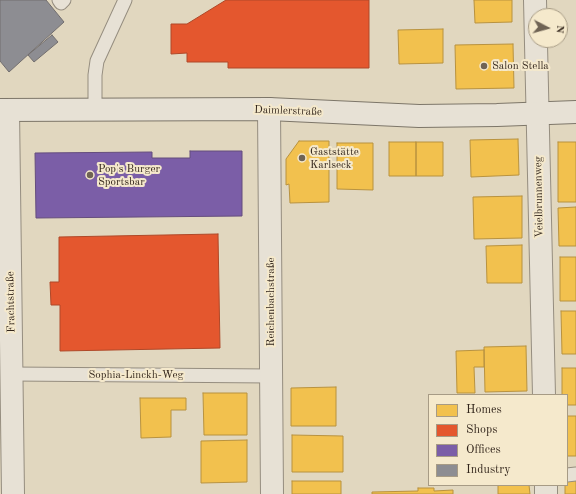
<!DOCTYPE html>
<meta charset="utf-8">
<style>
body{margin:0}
#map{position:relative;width:576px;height:494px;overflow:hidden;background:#e1d7bf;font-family:"Old Standard TT",serif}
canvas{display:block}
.legend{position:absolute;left:428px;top:394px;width:140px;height:92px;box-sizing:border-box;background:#f5e9cc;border:1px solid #a79b85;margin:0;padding:5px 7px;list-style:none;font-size:12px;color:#32251b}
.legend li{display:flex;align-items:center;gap:8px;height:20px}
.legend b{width:20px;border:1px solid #a79b85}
.north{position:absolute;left:528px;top:8px;width:40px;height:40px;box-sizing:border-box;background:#f5e9cc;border:1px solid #a79b85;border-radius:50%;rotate:96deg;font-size:11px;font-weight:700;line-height:16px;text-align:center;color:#32251b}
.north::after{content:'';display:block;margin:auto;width:14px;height:18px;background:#6f6354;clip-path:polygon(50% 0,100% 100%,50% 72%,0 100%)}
</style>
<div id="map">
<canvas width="576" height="494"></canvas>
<ul class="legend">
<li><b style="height:11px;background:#f2c14e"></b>Homes</li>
<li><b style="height:11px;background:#e4572e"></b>Shops</li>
<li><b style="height:11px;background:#7b5ea7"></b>Offices</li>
<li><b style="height:11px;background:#8d8d92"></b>Industry</li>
</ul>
<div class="north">N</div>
</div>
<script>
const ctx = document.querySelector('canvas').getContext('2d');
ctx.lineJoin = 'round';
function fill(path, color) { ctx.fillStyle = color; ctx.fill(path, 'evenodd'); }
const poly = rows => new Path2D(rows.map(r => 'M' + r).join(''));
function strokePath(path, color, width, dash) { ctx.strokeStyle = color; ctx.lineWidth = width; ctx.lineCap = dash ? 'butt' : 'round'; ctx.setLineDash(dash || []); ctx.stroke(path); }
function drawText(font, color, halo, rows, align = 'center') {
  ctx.font = font + ' "Old Standard TT",serif'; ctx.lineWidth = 4; ctx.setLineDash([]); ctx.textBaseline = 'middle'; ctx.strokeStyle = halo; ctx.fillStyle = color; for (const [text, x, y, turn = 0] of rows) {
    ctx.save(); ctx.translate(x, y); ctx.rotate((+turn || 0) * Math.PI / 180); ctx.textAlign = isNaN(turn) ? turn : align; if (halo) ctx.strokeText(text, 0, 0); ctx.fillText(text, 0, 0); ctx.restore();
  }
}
const homes = poly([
 [474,0,512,0,512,22,475,23,474,0],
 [443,29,443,63,399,64,398,30,443,29],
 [513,44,514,88,456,89,455,45,513,44],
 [518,139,519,175,471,177,470,140,518,139],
 [299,141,329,141,329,202,290,203,289,184,286,185,286,159,299,141],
 [389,142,416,142,416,176,389,176,389,142],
 [416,142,443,142,443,176,416,176,416,142],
 [558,142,576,142,576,202,558,202,558,142],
 [337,143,373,143,373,190,337,189,337,143],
 [522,196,522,238,474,239,473,197,522,196],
 [576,207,576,246,559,246,558,208,576,207],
 [522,245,522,283,487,283,486,246,522,245],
 [560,257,576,257,576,301,560,301,560,257],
 [561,311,576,311,576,354,562,354,561,311],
 [526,346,527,391,485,392,484,347,526,346],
 [484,350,484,367,474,367,475,393,457,393,456,351,484,350],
 [562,368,576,368,576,405,567,405,567,395,562,395,562,368],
 [336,387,336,426,291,426,291,388,336,387],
 [203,393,247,393,247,435,204,435,203,393],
 [140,398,186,398,186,410,171,410,171,437,141,438,140,398],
 [567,416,576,416,576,456,567,456,567,416],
 [292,435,343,436,343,472,292,472,292,435],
 [247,440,247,482,201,483,201,441,247,440],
 [567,479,576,479,576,494,565,494,565,485,567,485,567,479],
 [292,481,341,481,341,494,292,494,292,481],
 [498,485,529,485,530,494,498,494,498,485],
 [418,488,434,488,434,491,453,490,453,494,372,494,372,492,418,491,418,488]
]);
fill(homes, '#f2c14e');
strokePath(homes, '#b8923f', 1);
const shops = poly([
 [226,0,369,0,369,68,228,68,228,62,187,62,187,53,171,54,171,24,187,24,226,0],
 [218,234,220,348,60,351,60,305,51,305,50,282,59,282,59,237,218,234]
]);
fill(shops, '#e4572e');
strokePath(shops, '#af4828', 1);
const offices = poly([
 [190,151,242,151,242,216,36,218,35,153,152,152,152,158,190,158,190,151]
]);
fill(offices, '#7b5ea7');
strokePath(offices, '#654d7d', 1);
const industry = poly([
 [0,0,46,0,64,22,9,72,0,61,0,0],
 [52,35,58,42,34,62,28,55,52,35]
]);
fill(industry, '#8d8d92');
strokePath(industry, '#726e6e', 1);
const lane = poly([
 [59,0,61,3,64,0],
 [95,110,95,75,97,61,125,0],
 [12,374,271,376],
 [567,475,576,474]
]);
const street = poly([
 [535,0,544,395],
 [269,109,272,494],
 [8,110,13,494],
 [546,485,546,494]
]);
const secondary = poly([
 [0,110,269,109,419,116,497,115,576,112]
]);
strokePath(lane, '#958d7f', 15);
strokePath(street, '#958d7f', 24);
strokePath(secondary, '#7d7669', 24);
strokePath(lane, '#e7e1d5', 13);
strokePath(street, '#e7e1d5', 22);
strokePath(secondary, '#e7e1d5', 22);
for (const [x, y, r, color] of [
 [484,66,4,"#6f6354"],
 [302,158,4,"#6f6354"],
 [90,175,4,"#6f6354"]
]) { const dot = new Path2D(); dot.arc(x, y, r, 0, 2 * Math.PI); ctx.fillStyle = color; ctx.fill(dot); strokePath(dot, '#f5e9cc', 1.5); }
drawText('11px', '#32251b', '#f5e9cc', [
 ["Salon Stella",492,66],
 ["Gaststätte",310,152],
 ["Karlseck",310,165],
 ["Pop's Burger",98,169],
 ["Sportsbar",98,182]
], 'left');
drawText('11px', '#32251b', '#f5e9cc', [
 ["Daimlerstraße",288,111,2],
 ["Veielbrunnenweg",539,197,-91],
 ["Frachtstraße",11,302,-91],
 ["Reichenbachstraße",271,302,-90],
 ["Sophia-Linckh-Weg",136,375]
]);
</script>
